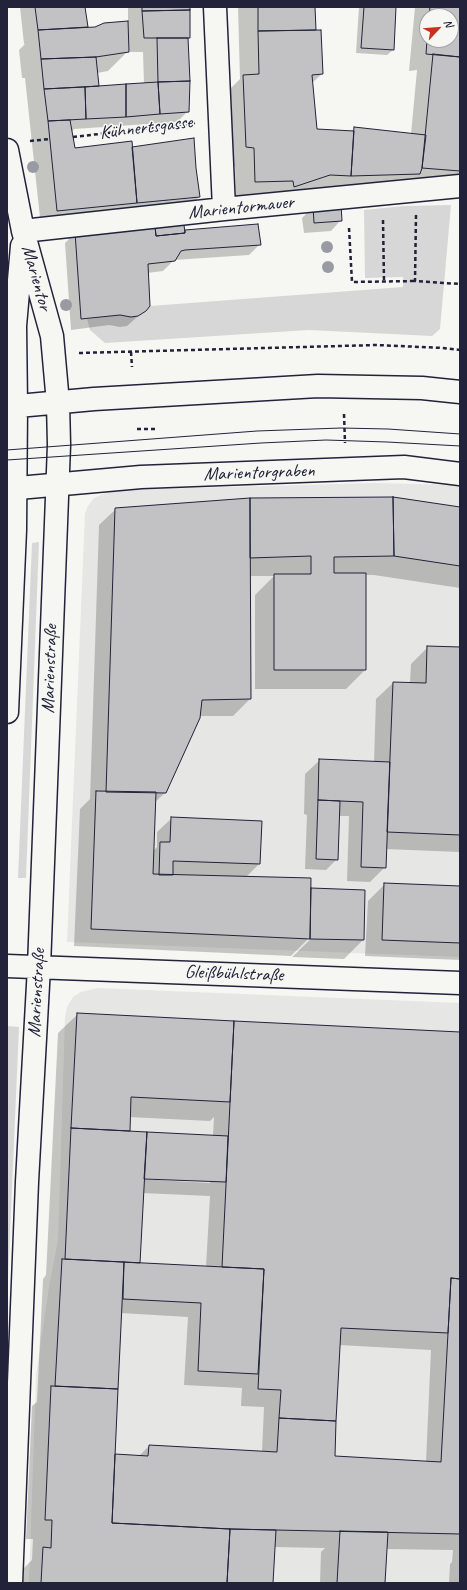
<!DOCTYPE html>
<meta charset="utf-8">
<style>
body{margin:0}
#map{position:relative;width:467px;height:1590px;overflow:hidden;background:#f6f6f2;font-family:Caveat,sans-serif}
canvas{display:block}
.frame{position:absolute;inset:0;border:8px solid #22223b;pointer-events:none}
.north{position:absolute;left:419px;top:8px;width:40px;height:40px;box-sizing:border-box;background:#f6f6f2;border:1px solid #a1a1a9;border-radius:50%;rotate:64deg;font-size:11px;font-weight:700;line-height:16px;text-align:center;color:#22223b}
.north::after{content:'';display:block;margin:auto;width:14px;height:18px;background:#c8321e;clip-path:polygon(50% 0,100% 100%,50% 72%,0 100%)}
</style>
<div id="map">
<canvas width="467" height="1590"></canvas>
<div class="frame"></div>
<div class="north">N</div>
</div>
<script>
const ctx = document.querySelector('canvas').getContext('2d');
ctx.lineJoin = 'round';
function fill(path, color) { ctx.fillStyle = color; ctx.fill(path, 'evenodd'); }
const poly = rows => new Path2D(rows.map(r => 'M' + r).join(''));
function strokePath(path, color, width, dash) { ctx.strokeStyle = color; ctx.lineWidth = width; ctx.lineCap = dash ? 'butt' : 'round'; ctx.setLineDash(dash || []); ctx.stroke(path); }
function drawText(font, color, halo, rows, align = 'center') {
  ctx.font = font + ' Caveat,sans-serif'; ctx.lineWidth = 3; ctx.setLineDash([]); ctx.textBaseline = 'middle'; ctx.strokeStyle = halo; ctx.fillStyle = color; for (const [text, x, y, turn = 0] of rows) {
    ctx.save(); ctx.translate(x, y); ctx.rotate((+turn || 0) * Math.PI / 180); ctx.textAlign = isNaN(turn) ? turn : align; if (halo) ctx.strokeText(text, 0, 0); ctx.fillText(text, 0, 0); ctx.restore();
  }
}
fill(poly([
 [375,483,460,485,460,957,67,942,85,513,88,506,94,498,103,494,117,490],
 [97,988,460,1003,460,1583,29,1583,36,1375,49,1287,58,1240,65,1017,67,1007,73,997,81,992]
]), '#e6e6e4');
fill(poly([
 [451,205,440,329,432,336,309,330,105,343,90,330,87,319,120,315,131,317,138,316,146,311,150,306,403,287,403,277,365,278,364,210,404,206],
 [39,542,26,878,18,878,32,543],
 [7,1026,19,1027,7,1302]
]), '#d7d7d7');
fill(poly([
 [20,7,84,7,87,27,85,28,95,28,104,24,128,22,128,7,189,7,189,38,187,40,188,111,177,122,74,129,71,133,74,149,131,148,195,168,199,197,178,218,184,232,185,231,257,225,260,244,249,255,174,260,163,271,147,273,145,310,127,326,120,327,109,325,71,330,65,243,75,233,41,227,25,78,22,78,19,50,25,44,24,44],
 [129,50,130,52,143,52,144,84,96,87,98,85,97,73,108,71],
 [238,7,314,7,315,31,322,74,312,83,316,130,351,132,354,128,411,134,417,70,409,71,415,7,460,7,460,177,409,185,339,187,330,195,236,201,235,167,227,166,224,95,240,79],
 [427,16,451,16,451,40,427,40],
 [359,7,395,7,393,50,387,55,356,53],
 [313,207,341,220,331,231,304,233,302,218],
 [460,508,460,588,374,575,365,575,365,670,346,689,255,689,255,595,274,576,249,576,250,699,233,716,199,716,165,793,154,803,153,851,157,847,157,832,172,818,261,822,259,864,245,878,310,889,364,891,363,940,344,959,292,957,314,936,313,934,291,956,74,946,80,809,90,799,99,525,116,509],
 [428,647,460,648,460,852,385,849,385,867,370,882,347,881,349,816,339,816,337,859,326,870,305,869,307,815,304,814,305,774,320,760,374,762,376,699,393,683,410,683,411,664],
 [385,884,460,887,460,960,365,956,368,901],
 [78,1014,460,1033,460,1583,449,1583,450,1564,452,1562,453,1550,386,1549,384,1583,320,1583,321,1552,325,1548,274,1547,272,1583,23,1583,24,1568,32,1560,33,1539,26,1539,32,1406,37,1402,43,1279,46,1275,58,1033],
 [129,1117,210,1121,214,1117,213,1136,128,1132],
 [139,1177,210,1181,210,1183,139,1179],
 [142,1193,210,1196,206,1267,139,1264],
 [121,1313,188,1317,184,1385,242,1388,241,1406,264,1407,262,1452,149,1446,139,1456,114,1455],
 [339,1345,431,1350,426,1462,334,1457]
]), '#0003');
const building = poly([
 [35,7,85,7,88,27,38,30,35,7],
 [142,7,190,7,190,10,142,11,142,7],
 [258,7,315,7,316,30,258,31,258,7],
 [364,7,396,7,394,50,361,48,364,7],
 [430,7,460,7,460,57,426,54,427,40,451,40,451,16,429,16,430,7],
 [190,10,190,38,144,38,142,11,190,10],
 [128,21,129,52,96,57,41,59,38,30,95,27,104,23,128,21],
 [321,30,323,74,312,75,317,129,354,131,351,176,330,175,294,187,293,181,255,182,254,148,246,147,243,75,259,74,258,31,321,30],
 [157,38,188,38,190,81,158,82,157,38],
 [433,54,460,57,460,171,422,168,433,54],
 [96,57,99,86,44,89,41,59,96,57],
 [190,81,189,112,160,114,158,82,190,81],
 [158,82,160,114,126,117,126,84,158,82],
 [126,84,126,117,86,119,85,87,126,84],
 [85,87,86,119,48,121,44,89,85,87],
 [70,120,75,148,132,141,137,203,57,211,48,121,70,120],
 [354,127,426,135,422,168,420,174,351,176,354,127],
 [194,138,196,168,200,197,137,203,132,147,194,138],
 [341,204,342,221,314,223,313,206,341,204],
 [183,217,185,233,156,236,155,226,183,217],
 [258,224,261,245,185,250,181,251,175,261,148,264,150,306,146,311,138,316,131,317,120,315,81,319,75,232,155,226,156,236,185,233,185,230,258,224],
 [393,497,394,556,334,557,334,573,366,573,366,670,274,670,274,574,311,574,311,556,250,558,250,498,393,497],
 [393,497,460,507,460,566,394,556,393,497],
 [250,498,251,699,202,700,200,718,166,793,106,792,115,508,250,498],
 [427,646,460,647,460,835,387,832,393,682,426,683,427,646],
 [319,759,390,762,386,868,361,867,363,802,318,800,319,759],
 [96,791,156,792,153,874,311,878,310,939,91,929,96,791],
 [318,800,340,801,338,860,316,859,318,800],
 [171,817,262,821,260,864,173,861,173,875,159,875,160,842,170,842,171,817],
 [384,883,460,886,460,943,382,940,384,883],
 [311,888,365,890,364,940,310,939,311,888],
 [77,1013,234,1021,230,1102,131,1097,130,1131,71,1128,77,1013],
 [234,1021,460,1032,460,1279,451,1278,448,1333,341,1328,336,1421,279,1418,281,1390,258,1389,264,1269,222,1267,234,1021],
 [71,1128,147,1132,140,1263,65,1259,71,1128],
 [147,1132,228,1136,226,1182,144,1179,147,1132],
 [62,1259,124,1262,118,1389,55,1386,62,1259],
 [124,1262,264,1269,258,1374,198,1371,201,1303,123,1299,124,1262],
 [451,1278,460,1279,460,1534,230,1529,112,1523,115,1454,148,1456,149,1445,277,1452,279,1418,336,1421,335,1456,441,1462,451,1278],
 [51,1386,118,1389,112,1523,230,1529,227,1583,41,1583,43,1547,51,1548,52,1520,45,1520,51,1386],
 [230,1529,276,1530,273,1583,227,1583,230,1529],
 [340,1531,388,1532,385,1583,337,1583,340,1531]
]);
fill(building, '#c2c2c4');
strokePath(building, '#22223b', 1);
const minor = poly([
 [215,7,224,209],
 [7,150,23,231,52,336,58,403],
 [23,231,224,209,460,186],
 [16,406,15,326,22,246],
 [7,489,141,477,404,467,460,474]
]);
const secondary = poly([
 [7,407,94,399,318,386,422,388,460,392],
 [7,712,15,530,16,406],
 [7,966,460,983],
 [11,1583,27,1182,39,967,59,445,58,403]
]);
strokePath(minor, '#22223b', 25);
strokePath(secondary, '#22223b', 25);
strokePath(poly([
 [73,137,195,123],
 [30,141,50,139],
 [416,215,415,281,460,284],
 [383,220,384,281],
 [349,228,352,282,415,281],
 [131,352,132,367],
 [79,353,377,345,443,348,460,350],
 [344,414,345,443],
 [137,429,157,429]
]), '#22223b', 2.5, [4, 3]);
strokePath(minor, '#f6f6f2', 22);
strokePath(secondary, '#f6f6f2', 22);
strokePath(poly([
 [7,450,257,431,341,428,388,429,460,434],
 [7,460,261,443,326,440,387,442,460,446]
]), '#22223b', 1);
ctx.fillStyle = '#9a9aa3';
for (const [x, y] of [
 [33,167],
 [327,247],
 [328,267],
 [66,305]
]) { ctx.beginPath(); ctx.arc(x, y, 6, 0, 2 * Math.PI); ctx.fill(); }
drawText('19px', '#22223b', '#f6f6f2', [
 ["Kühnertsgasse",146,128,-7],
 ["Marientormauer",241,208,-6],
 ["Marientor",36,278,74],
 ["Marientorgraben",259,473,-2],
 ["Marienstraße",50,669,-88],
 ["Gleißbühlstraße",234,974,2],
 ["Marienstraße",37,993,-87]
]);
</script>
